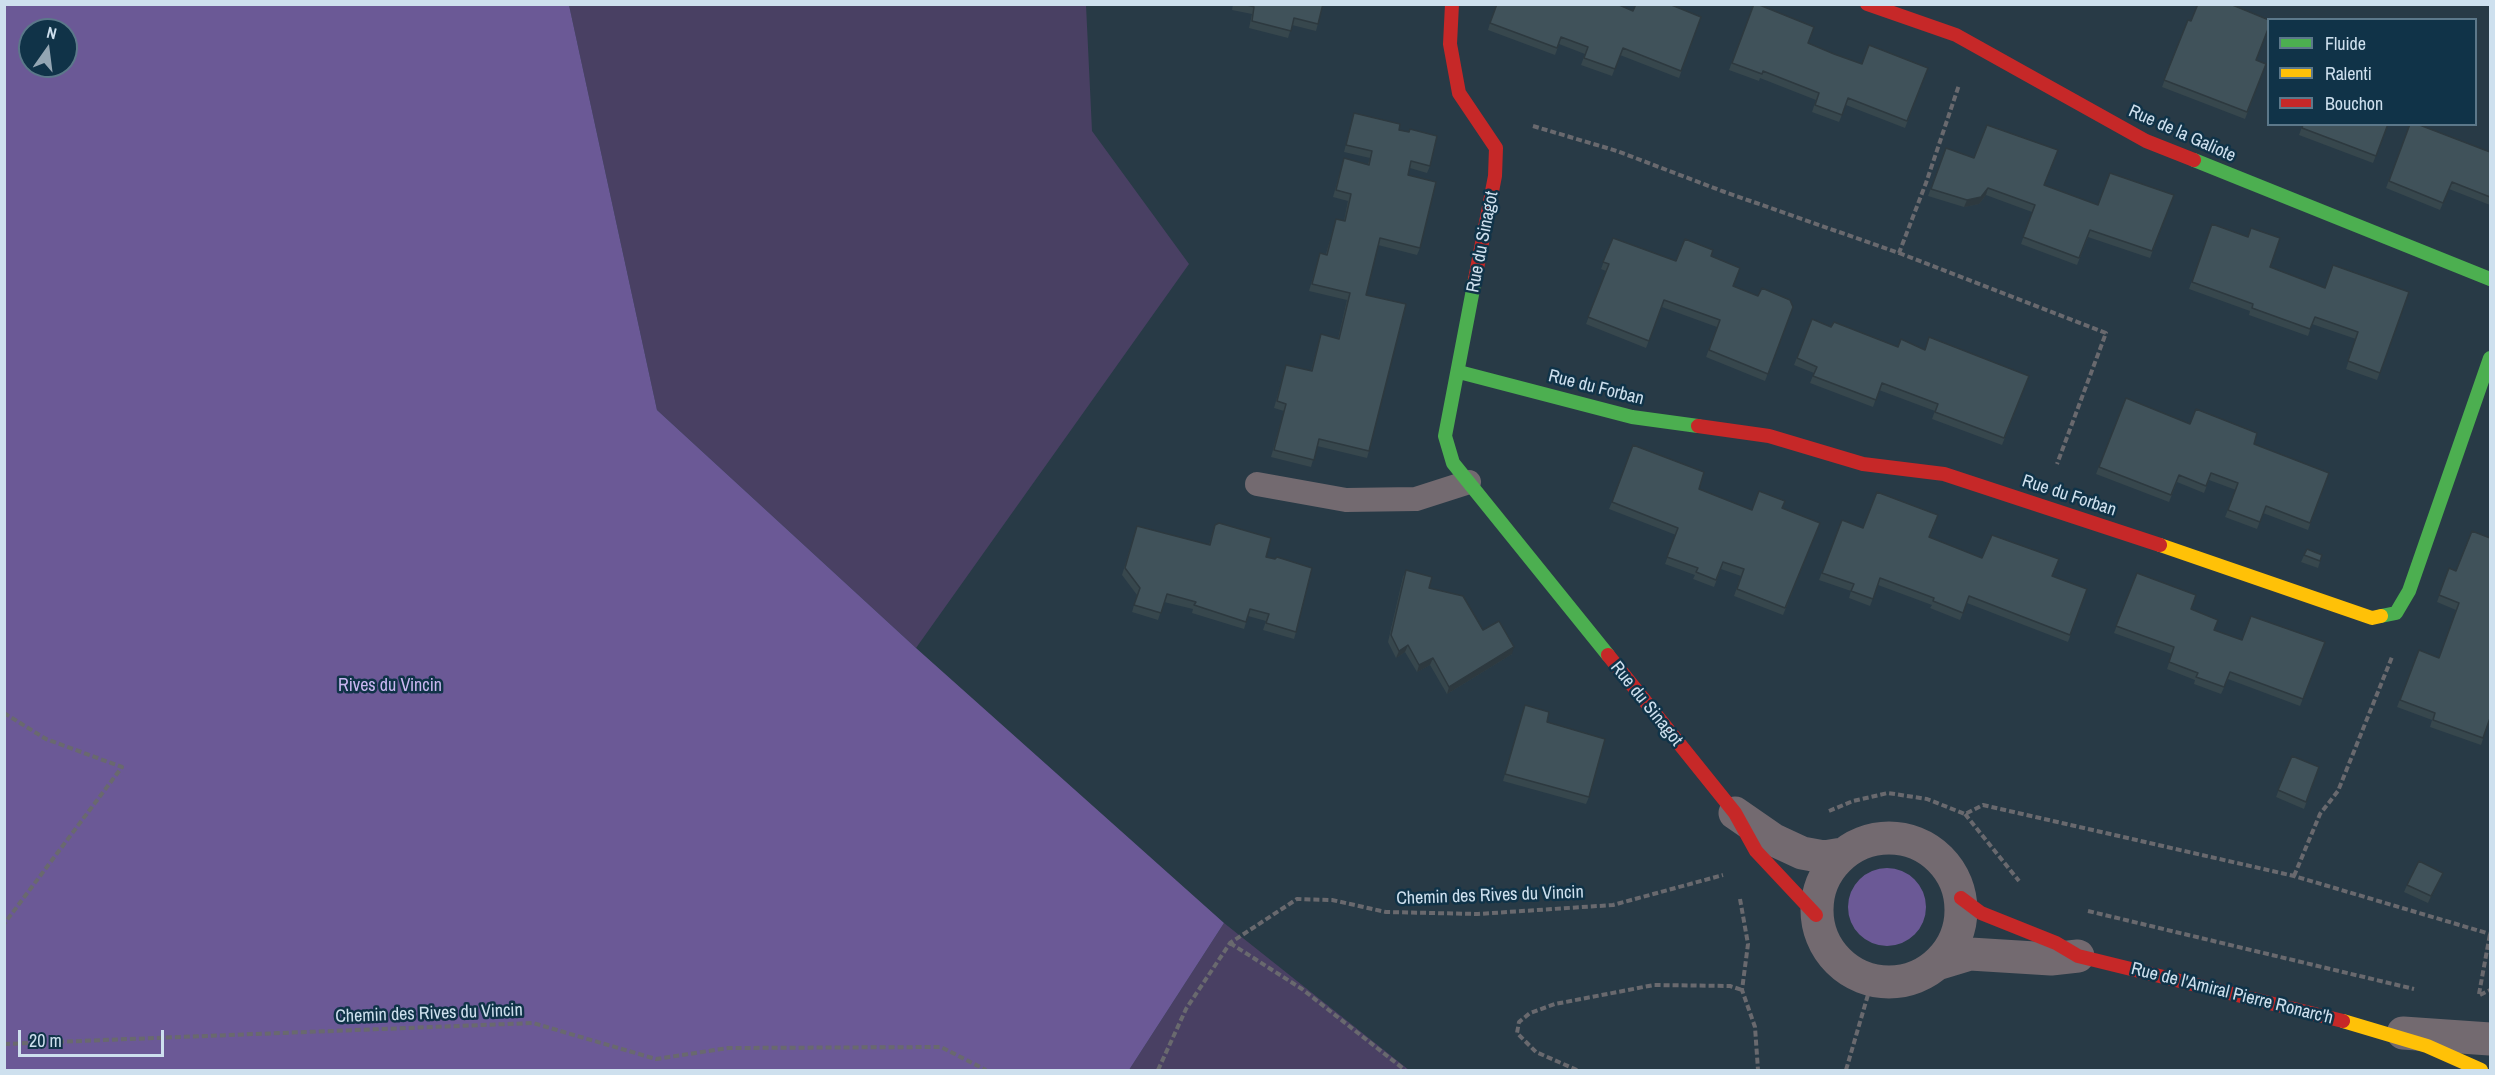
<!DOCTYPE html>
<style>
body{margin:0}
#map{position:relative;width:2495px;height:1075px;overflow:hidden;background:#283a46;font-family:"Archivo Narrow",sans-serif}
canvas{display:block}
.frame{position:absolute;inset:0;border:6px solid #cee0ee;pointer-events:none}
.legend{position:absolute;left:2267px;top:18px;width:210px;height:108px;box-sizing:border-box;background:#103348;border:2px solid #5c788a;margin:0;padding:8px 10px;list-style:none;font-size:18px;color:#cee0ee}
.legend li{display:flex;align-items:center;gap:12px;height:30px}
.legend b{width:30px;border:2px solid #5c788a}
.north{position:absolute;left:18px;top:18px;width:60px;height:60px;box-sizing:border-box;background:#103348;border:2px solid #5c788a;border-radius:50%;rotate:14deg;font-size:16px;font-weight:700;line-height:24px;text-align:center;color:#cee0ee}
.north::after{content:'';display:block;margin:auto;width:21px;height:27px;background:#94a6b3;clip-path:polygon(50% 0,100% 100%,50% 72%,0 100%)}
.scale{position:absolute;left:18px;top:1030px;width:146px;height:27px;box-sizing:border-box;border:3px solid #cee0ee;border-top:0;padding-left:8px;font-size:18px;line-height:21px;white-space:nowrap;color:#cee0ee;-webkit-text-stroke:4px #103348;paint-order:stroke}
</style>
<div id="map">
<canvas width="2495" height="1075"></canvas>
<div class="frame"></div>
<ul class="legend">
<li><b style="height:8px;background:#4caf50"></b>Fluide</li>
<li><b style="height:8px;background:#ffc107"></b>Ralenti</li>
<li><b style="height:8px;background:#c62828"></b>Bouchon</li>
</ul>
<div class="north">N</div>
<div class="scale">20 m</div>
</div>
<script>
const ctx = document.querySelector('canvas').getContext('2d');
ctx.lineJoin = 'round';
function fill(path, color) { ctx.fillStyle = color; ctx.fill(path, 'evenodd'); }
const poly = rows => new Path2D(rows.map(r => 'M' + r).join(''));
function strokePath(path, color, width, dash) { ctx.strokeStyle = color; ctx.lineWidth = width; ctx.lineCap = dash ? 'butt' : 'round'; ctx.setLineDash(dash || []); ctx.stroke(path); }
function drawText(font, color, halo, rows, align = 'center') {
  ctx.font = font + ' "Archivo Narrow",sans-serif'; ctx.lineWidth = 5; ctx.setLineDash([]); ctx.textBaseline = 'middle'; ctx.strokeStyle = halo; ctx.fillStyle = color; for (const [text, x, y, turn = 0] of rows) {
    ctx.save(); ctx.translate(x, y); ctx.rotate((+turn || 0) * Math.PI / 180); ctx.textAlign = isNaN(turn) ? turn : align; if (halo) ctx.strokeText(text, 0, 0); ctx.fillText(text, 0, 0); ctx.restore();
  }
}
fill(poly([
 [569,5,1086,5,1092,131,1189,264,916,648,657,410],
 [1224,923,1409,1070,1129,1070]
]), '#494063');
fill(poly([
 [5,4,569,5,657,410,916,648,1224,923,1129,1070,5,1070],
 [30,30,66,30,66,66,30,66],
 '1848 907a39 39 0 1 1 78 0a39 39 0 1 1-78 0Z'
]), '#6b5996');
strokePath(poly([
 [1533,126,1617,151,1722,191,1899,253,1926,183,1959,85],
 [1899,253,2106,333,2057,464],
 [4,713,46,739,122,767,4,924],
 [1829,811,1853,801,1888,793,1927,799,1965,814,1983,805,2294,876,2490,934],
 [1965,814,2019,881],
 [2294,876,2320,814,2338,791,2392,657],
 [1740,899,1748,944,1742,990,1755,1027,1758,1070],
 [2088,911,2414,989],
 [1230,943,1302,989,1405,1070],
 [2479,994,2490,934],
 [2480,995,2490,990],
 [4,1044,533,1023,656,1059,728,1048,941,1047,986,1070],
 [1158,1070,1186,1009,1230,943,1297,899,1332,900,1386,912,1478,914,1613,905,1723,875],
 [1577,1070,1536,1052,1517,1033,1519,1022,1530,1013,1555,1004,1654,985,1730,986,1742,990],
 [1846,1070,1872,981]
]), '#69696e', 4, [6, 3]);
strokePath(poly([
 [1257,484,1346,500,1416,499,1469,482]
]), '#736a70', 24);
strokePath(poly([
 [1735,813,1774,840,1802,853,1824,857,1842,854],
 '1817 910a72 72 0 1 1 144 0a72 72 0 1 1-144 0Z',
 [1937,964,1970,954,2051,959,2078,956],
 [2403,1033,2490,1039]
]), '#736a70', 33);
strokePath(poly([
 [2194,160,2490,279],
 [1475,279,1445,436,1453,463,1608,655],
 [1459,372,1632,417,1698,426],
 [2381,616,2396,613,2409,591,2490,358]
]), '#4caf50', 14);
strokePath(poly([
 [2160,545,2372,618,2381,616],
 [2343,1021,2427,1046,2481,1070]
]), '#ffc107', 14);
strokePath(poly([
 [1452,4,1450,44,1459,93,1496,148,1495,176,1475,279],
 [1867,4,1956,35,2146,141,2194,160],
 [1698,426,1769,436,1863,464,1944,474,2160,545],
 [1608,655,1735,813,1756,851,1816,915],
 [1961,898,1981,913,2056,943,2078,956,2343,1021]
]), '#c62828', 14);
fill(poly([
 [1233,4,1323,4,1316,31,1292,25,1288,38,1249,28,1252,14,1232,10],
 [1754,4,1808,43,1834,54,1862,64,1928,68,1905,128,1846,105,1839,122,1812,112,1816,100,1760,78,1759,81,1729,70],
 [1633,11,1701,17,1679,78,1620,55,1612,76,1581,65,1585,54,1559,44,1555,55,1488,30,1490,23],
 [2188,20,2257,60,2266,64,2245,119,2162,87],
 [1354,113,1399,130,1430,166,1427,173,1410,168,1408,175,1420,248,1417,255,1378,245,1366,295,1369,451,1367,458,1317,446,1311,467,1271,457,1284,411,1274,408,1286,365,1311,371,1321,334,1338,339,1347,300,1309,291,1320,253,1326,254,1336,219,1344,221,1348,201,1333,197,1344,158,1368,164,1370,158,1344,152],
 [2303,124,2388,124,2373,163,2299,135],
 [2410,124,2490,152,2490,205,2449,189,2440,210,2386,188],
 [1946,148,2098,205,2174,195,2150,258,2088,237,2077,265,2021,244,2032,212,1986,195,1979,204,1964,207,1928,196],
 [2212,224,2270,267,2325,288,2409,292,2377,380,2346,369,2356,339,2312,324,2308,336,2249,315,2250,311,2189,289],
 [1613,238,1676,261,1711,256,1733,286,1758,296,1793,307,1765,381,1706,357,1717,327,1662,307,1646,348,1586,324,1606,271,1601,269],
 [1812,319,1831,327,1898,347,1925,350,2029,376,2002,445,1932,419,1935,411,1879,390,1873,407,1810,383,1814,373,1794,365],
 [2126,398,2190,424,2254,444,2329,473,2308,530,2263,513,2257,529,2225,517,2236,490,2209,480,2204,493,2177,482,2169,502,2096,474],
 [1699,489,1752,510,1782,508,1820,523,1783,615,1734,596,1741,576,1721,569,1714,587,1693,579,1695,575,1665,564,1676,535,1609,509,1612,502],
 [1842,520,1863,528,1929,537,1982,558,2052,576,2087,589,2068,642,1967,603,1960,620,1930,608,1932,605,1878,585,1870,606,1849,598,1851,591,1819,580],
 [1215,525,1266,557,1296,632,1294,639,1263,630,1266,621,1248,616,1244,629,1192,613,1193,609,1164,602,1158,620,1132,612,1137,595,1122,575,1137,526,1209,545],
 [2307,549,2322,555,2318,568,2301,562],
 [2449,568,2490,718,2481,745,2430,727,2432,720,2397,707,2419,650,2439,658,2456,610,2437,602],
 [1406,570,1429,588,1512,654,1447,694,1430,665,1417,672,1405,652,1396,658,1388,642,1403,577],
 [2137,573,2191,609,2214,630,2242,640,2325,642,2300,706,2228,679,2221,694,2194,684,2195,680,2167,669,2172,654,2114,633],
 [1525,705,1589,797,1586,804,1503,781],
 [2292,756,2319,767,2304,809,2276,797],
 [2440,880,2428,903,2404,892,2407,885]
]), '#37474d');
fill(poly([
 [1988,188,1986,195,1979,204,1964,207,1967,200],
 [1408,645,1405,652,1396,658,1399,651],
 [1514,647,1512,654,1447,694,1449,687],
 [1433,658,1430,665,1417,672,1419,665],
 [2443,873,2440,880,2428,903,2431,896]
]), '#2d393f');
const building = poly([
 [1244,4,1323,4,1318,24,1294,18,1291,31,1252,21,1254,7,1244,4],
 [1497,4,1617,4,1633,11,1636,4,1669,4,1701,17,1681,71,1623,48,1615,69,1584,58,1588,47,1561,37,1557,48,1490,23,1497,4],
 [1754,4,1757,4,1814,27,1808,43,1834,54,1862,64,1869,45,1928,68,1907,121,1848,98,1842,115,1815,105,1819,93,1763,71,1762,74,1732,63,1754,4],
 [2198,4,2230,4,2269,20,2268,29,2256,60,2266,64,2247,112,2164,80,2188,20,2191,21,2198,4],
 [1354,113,1400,124,1399,130,1409,132,1410,129,1437,136,1430,166,1411,161,1408,175,1436,182,1420,248,1380,238,1366,295,1406,304,1369,451,1319,439,1314,460,1274,450,1286,404,1277,401,1286,365,1312,371,1321,334,1339,339,1350,293,1312,284,1320,253,1327,255,1336,219,1345,221,1351,194,1336,190,1344,158,1369,165,1372,151,1346,145,1354,113],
 [2303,124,2388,124,2376,156,2302,128,2303,124],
 [2410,124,2417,124,2490,152,2490,197,2452,182,2443,203,2389,181,2410,124],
 [1987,125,2058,150,2044,185,2098,205,2110,173,2174,195,2152,251,2090,230,2079,258,2023,237,2035,205,1988,188,1981,197,1967,200,1931,189,1946,148,1974,158,1987,125],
 [2212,224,2248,237,2251,228,2280,238,2270,267,2325,288,2333,265,2409,292,2380,373,2348,361,2358,332,2315,317,2310,329,2252,308,2253,304,2192,282,2212,224],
 [1613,238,1676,261,1685,239,1713,250,1711,256,1740,268,1733,286,1758,296,1762,288,1790,300,1793,307,1768,374,1709,350,1720,320,1664,300,1649,341,1588,317,1609,264,1603,262,1613,238],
 [1812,319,1831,327,1834,322,1898,347,1901,339,1925,350,1929,337,2029,376,2004,438,1935,412,1938,404,1882,383,1876,400,1813,376,1817,367,1797,358,1812,319],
 [2126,398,2190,424,2196,409,2257,433,2254,444,2329,473,2310,523,2266,506,2260,522,2228,510,2238,483,2211,473,2206,486,2179,475,2171,495,2099,467,2126,398],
 [1633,445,1704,472,1699,489,1752,510,1759,491,1785,501,1782,508,1820,523,1785,608,1737,589,1744,569,1723,562,1716,580,1696,572,1698,568,1667,557,1678,528,1612,502,1633,445],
 [1877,492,1938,515,1929,537,1982,558,1992,535,2059,559,2052,576,2087,589,2070,635,1969,596,1963,613,1933,601,1934,598,1880,578,1873,599,1851,591,1854,584,1822,573,1842,520,1863,528,1877,492],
 [1219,523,1271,538,1266,557,1275,559,1277,557,1312,568,1296,632,1266,623,1269,614,1250,609,1246,622,1194,605,1196,602,1167,594,1161,613,1134,605,1140,588,1125,568,1137,526,1210,545,1215,525,1219,523],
 [2472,531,2490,538,2490,718,2483,738,2433,720,2435,713,2400,700,2419,650,2439,658,2459,603,2439,595,2449,568,2456,571,2472,531],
 [2307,549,2322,555,2320,561,2304,555,2307,549],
 [1406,570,1432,577,1429,588,1463,596,1483,630,1499,621,1514,647,1449,687,1433,658,1419,665,1408,645,1399,651,1391,635,1406,570],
 [2137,573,2196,595,2191,609,2218,620,2214,630,2242,640,2251,616,2325,642,2303,699,2230,672,2224,687,2196,677,2198,673,2169,662,2174,647,2116,626,2137,573],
 [1525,705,1549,712,1547,722,1605,739,1589,797,1505,774,1525,705],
 [2292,756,2319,767,2306,802,2278,790,2292,756],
 [2419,861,2443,873,2431,896,2407,885,2419,861]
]);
fill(building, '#40525a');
strokePath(building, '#2d393f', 1.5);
drawText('18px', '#cee0ee', '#103348', [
 ["Rue de la Galiote",2182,134,24],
 ["Rue du Sinagot",1483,242,-79],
 ["Rue du Forban",1596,388,14],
 ["Rue du Forban",2069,496,18],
 ["Rue du Sinagot",1646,704,51],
 ["Chemin des Rives du Vincin",1490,896,-2],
 ["Rue de l'Amiral Pierre Ronarc'h",2232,994,14],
 ["Chemin des Rives du Vincin",429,1014,-2]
]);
drawText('18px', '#cab7f1', '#103348', [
 ["Rives du Vincin",390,686]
]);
</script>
